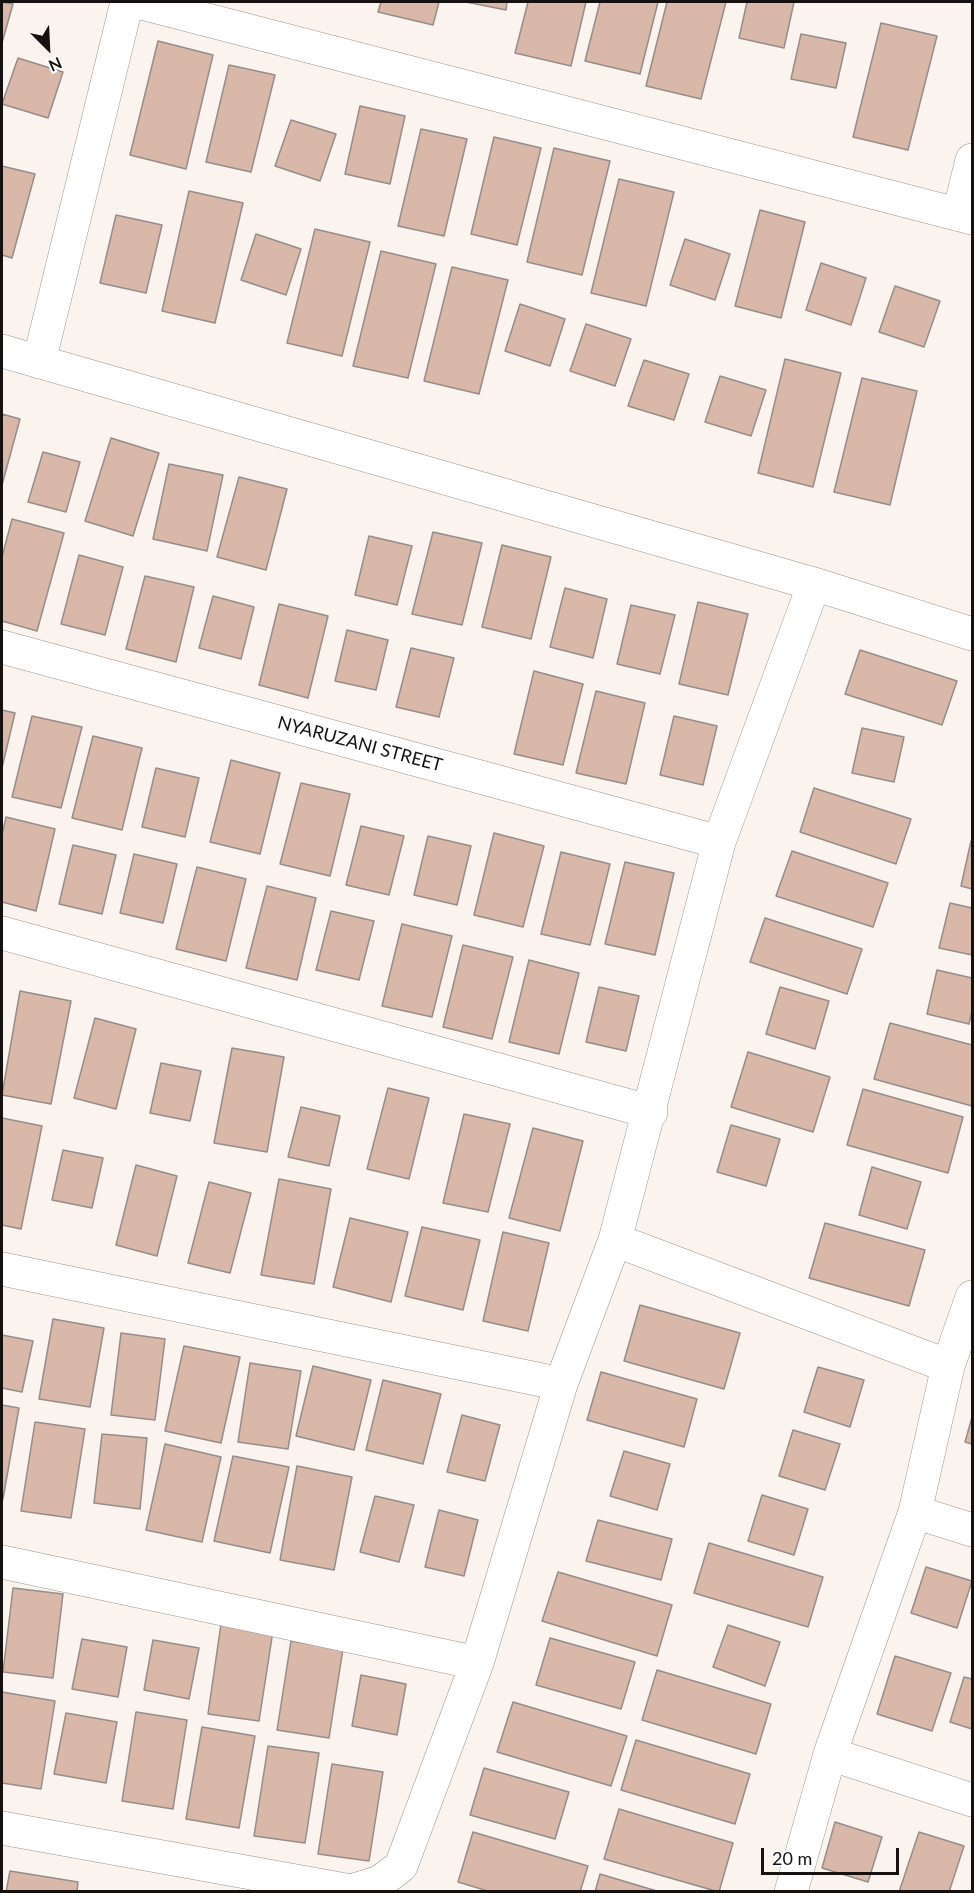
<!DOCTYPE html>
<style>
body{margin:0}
#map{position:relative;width:974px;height:1893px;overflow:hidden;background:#fbf3ee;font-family:Lato,sans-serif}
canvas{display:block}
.frame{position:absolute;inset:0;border:3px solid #141110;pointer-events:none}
.north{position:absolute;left:18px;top:18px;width:60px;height:60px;-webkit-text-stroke:4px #fff;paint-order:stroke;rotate:156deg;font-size:16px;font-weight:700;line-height:24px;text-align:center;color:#141110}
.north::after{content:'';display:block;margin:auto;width:21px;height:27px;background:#141110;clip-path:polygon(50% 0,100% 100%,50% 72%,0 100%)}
.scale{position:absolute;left:761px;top:1848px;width:138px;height:27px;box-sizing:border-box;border:3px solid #141110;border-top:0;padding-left:8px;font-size:18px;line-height:21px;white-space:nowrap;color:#141110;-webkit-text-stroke:4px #fff;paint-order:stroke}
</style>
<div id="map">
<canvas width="974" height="1893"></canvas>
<div class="frame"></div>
<div class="north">N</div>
<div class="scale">20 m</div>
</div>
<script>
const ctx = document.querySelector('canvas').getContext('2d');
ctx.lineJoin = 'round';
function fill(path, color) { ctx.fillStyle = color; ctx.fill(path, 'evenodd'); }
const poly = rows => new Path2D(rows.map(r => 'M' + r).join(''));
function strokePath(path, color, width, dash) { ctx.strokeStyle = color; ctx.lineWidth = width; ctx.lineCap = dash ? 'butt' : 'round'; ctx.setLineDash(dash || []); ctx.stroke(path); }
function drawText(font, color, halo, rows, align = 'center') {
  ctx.font = font + ' Lato,sans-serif'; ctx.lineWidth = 5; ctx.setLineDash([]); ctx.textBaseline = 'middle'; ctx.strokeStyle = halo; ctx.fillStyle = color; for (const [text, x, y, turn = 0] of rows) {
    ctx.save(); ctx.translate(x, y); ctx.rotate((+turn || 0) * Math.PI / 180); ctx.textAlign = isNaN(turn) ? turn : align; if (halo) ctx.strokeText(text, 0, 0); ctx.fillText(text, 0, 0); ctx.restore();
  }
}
const building = poly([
 [2,2,13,4,2,43,2,2],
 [381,2,439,2,433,25,378,12,381,2],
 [466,2,507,2,506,10,466,2],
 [528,2,586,2,571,66,515,53,528,2],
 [600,2,658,2,640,74,585,61,600,2],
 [667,2,726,2,701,99,646,86,667,2],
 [747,2,794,2,784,48,739,38,747,2],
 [881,23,937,36,908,150,853,137,881,23],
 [801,34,846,43,836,88,791,79,801,34],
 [158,41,213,55,186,169,130,155,158,41],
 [18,58,63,72,48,118,2,104,18,58],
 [229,65,275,75,251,172,206,162,229,65],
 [360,106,405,116,390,184,345,174,360,106],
 [291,120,336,134,320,181,275,166,291,120],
 [421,129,467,139,444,236,398,226,421,129],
 [494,137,541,148,517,245,471,234,494,137],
 [554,148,610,161,582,275,527,262,554,148],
 [2,166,35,174,12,258,2,255,2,166],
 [619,179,674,192,646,306,591,293,619,179],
 [189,191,243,203,215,323,162,311,189,191],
 [760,210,805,222,781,318,735,306,760,210],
 [116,215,162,225,146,293,100,283,116,215],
 [315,229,370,242,342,356,287,343,315,229],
 [256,234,301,249,286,295,241,280,256,234],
 [685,239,730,254,715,300,670,285,685,239],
 [381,251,436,264,408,378,353,366,381,251],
 [821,263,866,278,851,325,806,310,821,263],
 [452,267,508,280,479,394,424,381,452,267],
 [895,286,940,301,924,347,879,332,895,286],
 [520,304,565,319,550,366,505,351,520,304],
 [586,324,631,339,615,386,570,371,586,324],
 [785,359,841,373,813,487,758,473,785,359],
 [644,360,689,374,674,420,628,406,644,360],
 [720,376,766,390,751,436,705,422,720,376],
 [862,378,917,391,890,505,834,492,862,378],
 [2,414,20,419,2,485,2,414],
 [111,438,159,453,133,536,85,521,111,438],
 [43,452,80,462,66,512,28,502,43,452],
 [169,464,223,475,207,551,153,539,169,464],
 [239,477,287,489,266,570,217,557,239,477],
 [12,519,64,533,37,631,2,621,2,557,12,519],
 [433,532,482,543,462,625,412,614,433,532],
 [369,536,412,546,397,605,355,595,369,536],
 [502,545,551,557,531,639,482,627,502,545],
 [79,555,123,567,105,635,61,624,79,555],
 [145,576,194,587,176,662,126,649,145,576],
 [565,588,607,599,593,658,550,647,565,588],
 [213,596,254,607,241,659,199,648,213,596],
 [698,602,748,614,728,695,679,684,698,602],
 [279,604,328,616,308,698,259,685,279,604],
 [631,605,675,615,660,674,617,664,631,605],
 [347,630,388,640,376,690,335,681,347,630],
 [411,648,454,658,439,717,396,707,411,648],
 [860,650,957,681,942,725,845,694,860,650],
 [534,671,583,684,563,765,514,754,534,671],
 [596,691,645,703,626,784,576,773,596,691],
 [2,710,15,713,2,768,2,710],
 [32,716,82,727,61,808,12,797,32,716],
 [674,716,717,726,703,785,660,775,674,716],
 [862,728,904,737,894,782,852,773,862,728],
 [93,736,142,748,122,830,72,818,93,736],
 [231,760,280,773,260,854,210,842,231,760],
 [156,768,199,778,185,837,142,827,156,768],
 [301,783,350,794,330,876,280,864,301,783],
 [814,788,911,819,896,864,800,832,814,788],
 [6,817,55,829,36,911,2,902,2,835,6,817],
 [361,826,404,836,389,895,346,885,361,826],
 [494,833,544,846,523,927,474,915,494,833],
 [428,836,471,846,457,905,414,895,428,836],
 [971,841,972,842,972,889,961,886,971,841],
 [73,845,116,855,102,914,59,904,73,845],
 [792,851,888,883,873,927,776,896,792,851],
 [561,852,610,864,590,945,541,934,561,852],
 [134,854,177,864,163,923,120,913,134,854],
 [625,862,674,873,655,955,605,944,625,862],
 [197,867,246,879,226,961,176,949,197,867],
 [267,886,316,898,297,980,246,968,267,886],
 [950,903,972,908,972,955,939,948,950,903],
 [331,911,374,921,359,980,316,970,331,911],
 [765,918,862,949,847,994,750,962,765,918],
 [402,924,452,936,432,1017,382,1006,402,924],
 [463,945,513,957,492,1039,443,1027,463,945],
 [529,960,579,973,559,1054,509,1042,529,960],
 [937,970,972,978,972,1010,969,1024,927,1014,937,970],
 [599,987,639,996,626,1051,586,1042,599,987],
 [780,987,829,1001,815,1049,766,1034,780,987],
 [20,991,71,1001,51,1104,2,1095,20,991],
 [95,1018,136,1029,116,1109,74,1098,95,1018],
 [890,1023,972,1045,972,1106,874,1079,890,1023],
 [232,1048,284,1057,267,1152,214,1143,232,1048],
 [748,1052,830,1077,813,1132,731,1107,748,1052],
 [161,1063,201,1071,190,1121,150,1113,161,1063],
 [388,1088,429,1098,409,1179,367,1169,388,1088],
 [863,1089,963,1117,948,1173,847,1145,863,1089],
 [301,1107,340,1116,329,1166,288,1157,301,1107],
 [464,1114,510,1124,488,1212,443,1203,464,1114],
 [2,1118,42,1126,21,1229,2,1225,2,1118],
 [731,1125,780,1139,766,1186,717,1172,731,1125],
 [533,1128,583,1141,560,1231,509,1218,533,1128],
 [63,1150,103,1158,92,1208,52,1200,63,1150],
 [136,1165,177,1176,157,1256,116,1245,136,1165],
 [872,1167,921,1182,907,1229,859,1215,872,1167],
 [279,1179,331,1189,314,1284,261,1275,279,1179],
 [209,1182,251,1193,230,1273,188,1263,209,1182],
 [350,1218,408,1232,391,1302,333,1287,350,1218],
 [825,1223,925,1250,909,1306,809,1278,825,1223],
 [422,1227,480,1240,463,1310,405,1296,422,1227],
 [503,1232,549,1243,528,1331,483,1321,503,1232],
 [640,1305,740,1333,724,1389,624,1361,640,1305],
 [53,1319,104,1328,90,1407,39,1399,53,1319],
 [121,1333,165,1339,155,1420,111,1415,121,1333],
 [2,1335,33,1341,22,1392,2,1388,2,1335],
 [184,1346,240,1357,221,1443,165,1431,184,1346],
 [250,1363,301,1371,288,1449,238,1442,250,1363],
 [313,1366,371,1380,354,1450,296,1436,313,1366],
 [818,1367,864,1380,850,1427,804,1412,818,1367],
 [601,1372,697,1399,684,1447,587,1420,601,1372],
 [383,1380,441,1394,423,1464,366,1450,383,1380],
 [2,1405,19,1408,3,1499,2,1499,2,1405],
 [462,1415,500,1425,485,1481,447,1472,462,1415],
 [972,1417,972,1444,965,1442,972,1417],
 [35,1422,85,1429,71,1518,21,1511,35,1422],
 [793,1430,840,1444,825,1490,779,1476,793,1430],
 [102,1434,147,1438,140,1509,94,1503,102,1434],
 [165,1444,221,1457,202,1542,146,1530,165,1444],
 [624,1451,670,1464,657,1510,610,1496,624,1451],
 [233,1456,289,1467,270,1553,214,1541,233,1456],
 [297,1466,352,1477,334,1570,280,1560,297,1466],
 [762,1495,808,1509,794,1555,748,1541,762,1495],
 [375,1496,414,1505,399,1562,360,1552,375,1496],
 [439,1510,478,1520,464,1576,425,1567,439,1510],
 [598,1520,672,1539,661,1580,586,1561,598,1520],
 [709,1543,823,1577,808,1627,694,1593,709,1543],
 [926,1567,972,1581,957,1628,911,1613,926,1567],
 [558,1572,672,1605,657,1656,542,1621,558,1572],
 [13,1588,63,1594,53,1678,3,1672,13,1588],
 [221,1624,273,1631,259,1721,208,1714,221,1624],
 [728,1625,780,1642,765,1686,713,1667,728,1625],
 [550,1638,635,1662,621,1709,536,1685,550,1638],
 [82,1639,127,1647,118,1697,72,1689,82,1639],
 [153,1640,199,1648,189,1699,144,1690,153,1640],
 [291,1641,343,1649,329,1738,277,1730,291,1641],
 [895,1656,951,1673,932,1731,877,1714,895,1656],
 [657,1670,771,1704,756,1754,642,1720,657,1670],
 [361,1675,406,1684,397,1735,352,1726,361,1675],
 [964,1677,972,1679,972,1729,950,1722,964,1677],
 [2,1692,55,1701,41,1789,2,1783,2,1692],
 [513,1702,627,1736,611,1786,497,1752,513,1702],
 [136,1712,187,1720,173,1809,122,1801,136,1712],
 [66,1713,117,1722,106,1783,54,1774,66,1713],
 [202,1727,255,1736,239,1828,186,1819,202,1727],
 [636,1740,750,1774,735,1824,621,1790,636,1740],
 [268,1746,319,1753,305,1843,254,1836,268,1746],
 [332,1764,383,1772,369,1861,318,1854,332,1764],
 [484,1768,569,1792,555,1839,470,1815,484,1768],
 [619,1809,733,1843,719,1892,604,1859,619,1809],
 [835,1822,882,1837,868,1882,822,1868,835,1822],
 [473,1832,588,1866,580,1892,491,1892,458,1882,473,1832],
 [919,1832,964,1846,949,1892,899,1892,919,1832],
 [10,1871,78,1882,77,1892,6,1892,10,1871],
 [600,1874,660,1892,595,1892,600,1874]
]);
fill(building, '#d9b7a9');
strokePath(building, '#958d89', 1.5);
const street = poly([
 [138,2,972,218],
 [959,213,972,160],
 [2,351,814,584,972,634],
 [39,362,127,2],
 [2,647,719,842],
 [2,933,651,1112],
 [615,1240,948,1366],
 [2,1269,561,1384],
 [915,1512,972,1530],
 [2,1562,477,1663],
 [830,1754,972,1800],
 [2,1828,351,1891,380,1882,401,1866,477,1663,561,1384,615,1240,719,842,814,584],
 [791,1892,830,1754,915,1512,948,1366,972,1297]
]);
strokePath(street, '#9b948f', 34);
strokePath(street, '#fff', 33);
drawText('18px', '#141110', '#fff', [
 ["NYARUZANI STREET",360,744,15]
]);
</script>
